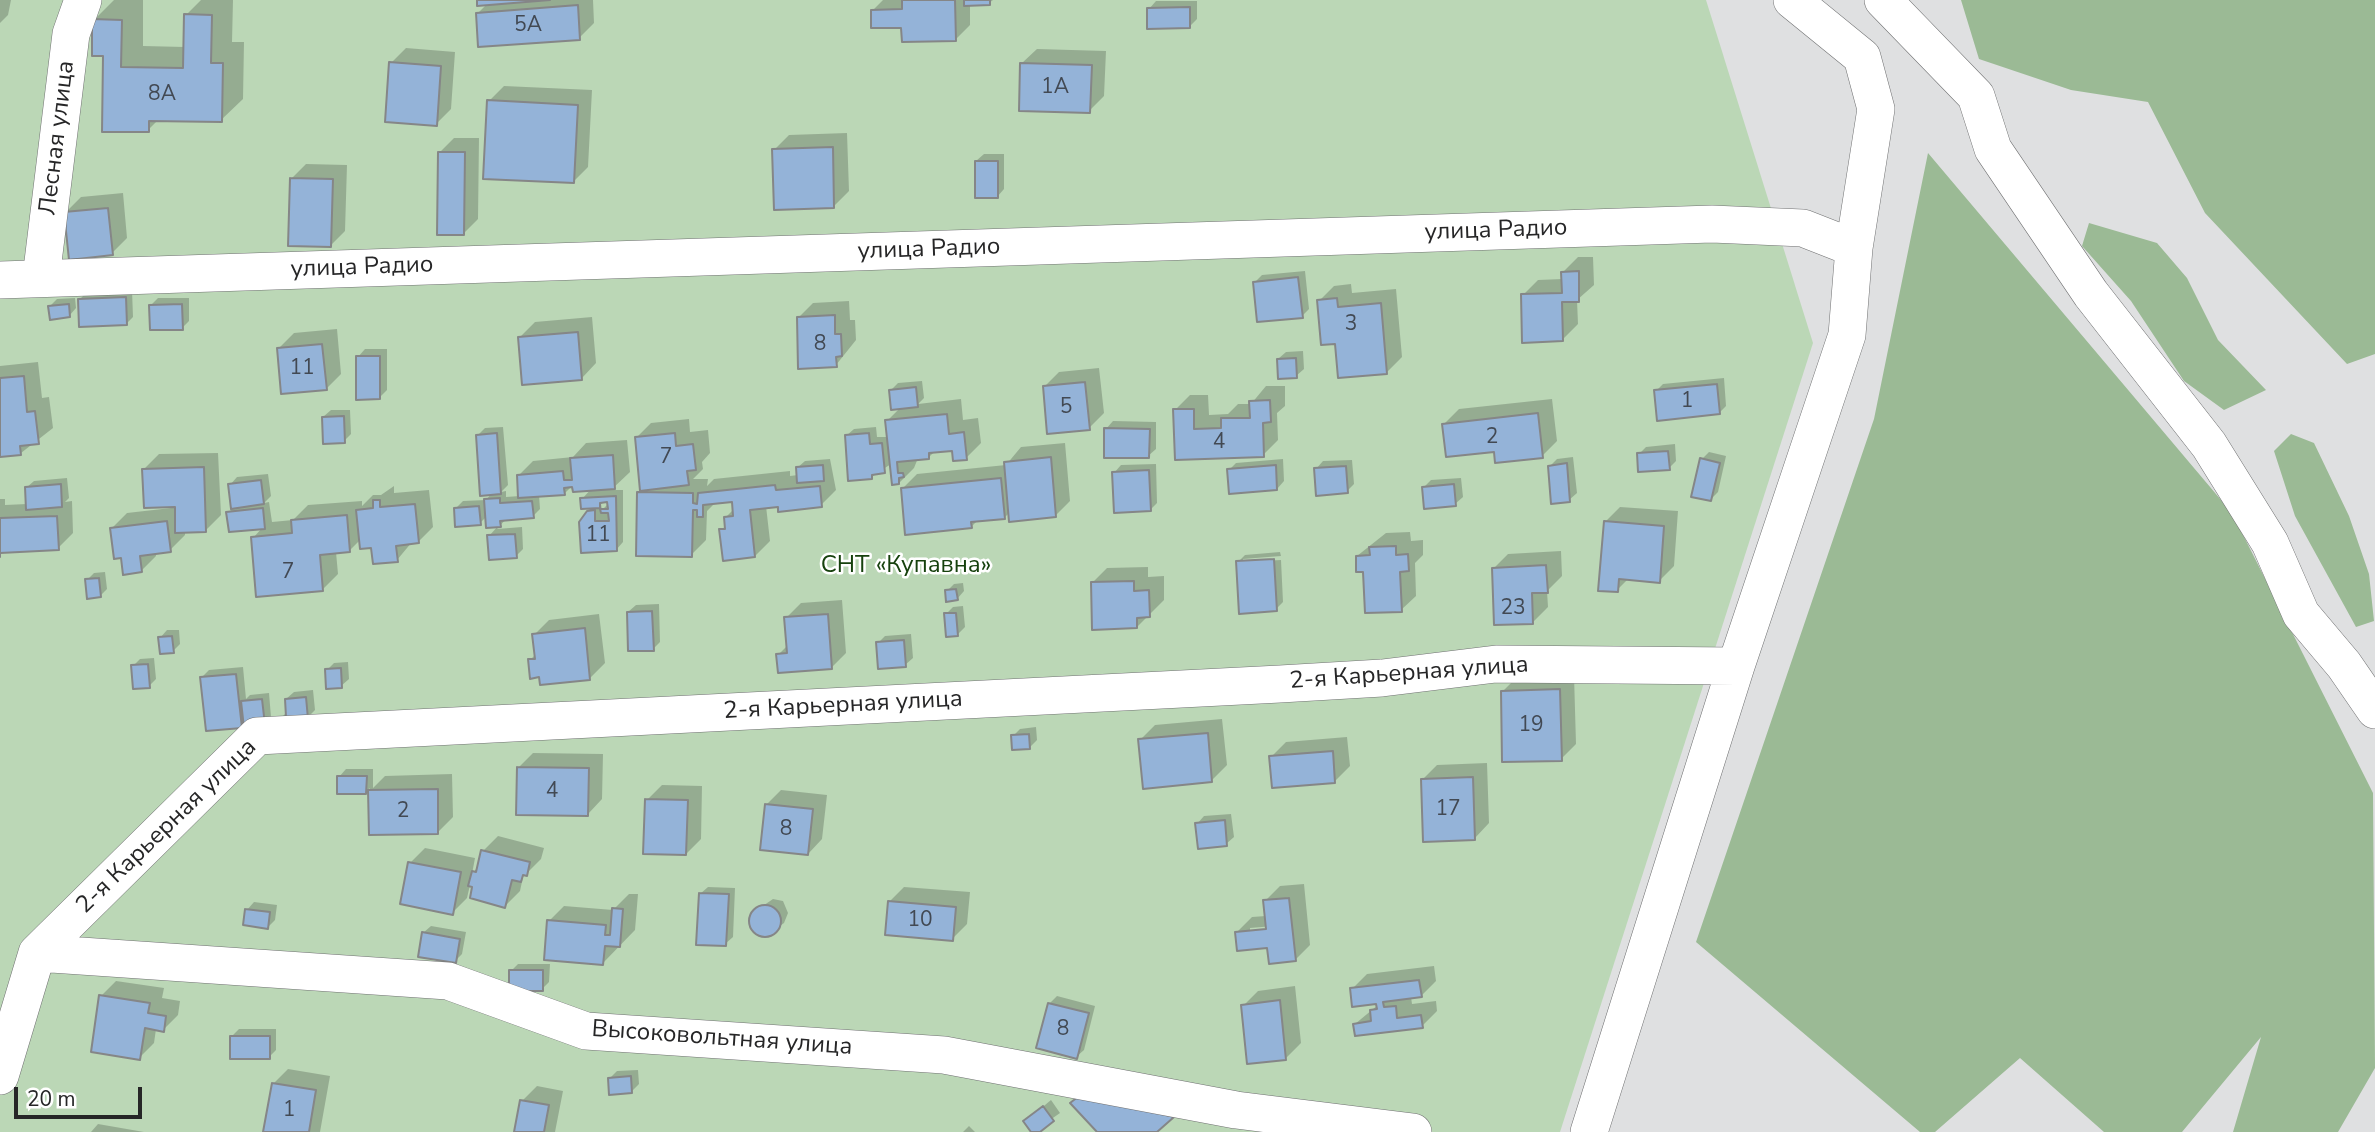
<!DOCTYPE html>
<meta charset="utf-8">
<style>
body{margin:0}
#map{position:relative;width:2375px;height:1132px;overflow:hidden;background:#dfe0e1;font-family:"Nunito Sans",sans-serif}
canvas{display:block}
.scale{position:absolute;left:14px;top:1087px;width:128px;height:32px;box-sizing:border-box;border:4px solid #262627;border-top:0;padding-left:9px;font-size:21px;line-height:24px;white-space:nowrap;color:#262627;-webkit-text-stroke:5px #fff;paint-order:stroke}
</style>
<div id="map">
<canvas width="2375" height="1132"></canvas>
<div class="scale">20 m</div>
</div>
<script>
const ctx = document.querySelector('canvas').getContext('2d');
ctx.lineJoin = 'round';
function fill(path, color) { ctx.fillStyle = color; ctx.fill(path, 'evenodd'); }
const poly = rows => new Path2D(rows.map(r => 'M' + r).join(''));
function strokePath(path, color, width, dash) { ctx.strokeStyle = color; ctx.lineWidth = width; ctx.lineCap = dash ? 'butt' : 'round'; ctx.setLineDash(dash || []); ctx.stroke(path); }
function drawText(font, color, halo, rows, align = 'center') {
  ctx.font = font + ' "Nunito Sans",sans-serif'; ctx.lineWidth = 5; ctx.setLineDash([]); ctx.textBaseline = 'middle'; ctx.strokeStyle = halo; ctx.fillStyle = color; for (const [text, x, y, turn = 0] of rows) {
    ctx.save(); ctx.translate(x, y); ctx.rotate((+turn || 0) * Math.PI / 180); ctx.textAlign = isNaN(turn) ? turn : align; if (halo) ctx.strokeText(text, 0, 0); ctx.fillText(text, 0, 0); ctx.restore();
  }
}
fill(poly([
 [0,0,1706,0,1813,343,1560,1132,0,1132]
]), '#bbd7b6');
fill(poly([
 [1961,0,2375,0,2375,354,2347,364,2205,213,2148,102,2071,90,1979,59],
 [1928,153,2232,513,2373,793,2375,1068,2338,1132,2233,1132,2261,1037,2182,1132,2104,1132,2020,1058,1935,1132,1920,1132,1696,942,1874,419],
 [2089,223,2157,243,2187,278,2218,340,2266,390,2224,410,2184,381,2131,301,2082,246],
 [2291,434,2314,443,2349,516,2369,574,2374,621,2356,627,2295,516,2274,451]
]), '#9bba95');
fill(poly([
 [0,0,11,0,8,15,0,23],
 [114,0,143,0,143,46,185,47,186,15,201,0,233,0,232,42,244,42,243,99,221,120,159,119,148,130,104,54,94,20],
 [478,0,593,0,594,23,579,38,477,14,488,3],
 [883,0,993,0,989,3,970,4,970,25,955,40,903,26,873,10],
 [1156,1,1197,1,1197,19,1190,26,1149,9],
 [406,48,455,52,451,109,436,124,391,63],
 [1037,49,1106,51,1104,96,1089,111,1022,63],
 [504,86,592,90,588,167,573,182,489,101],
 [847,133,849,191,834,206,774,150,789,135],
 [454,138,479,138,478,219,463,234,439,153],
 [984,154,1004,154,1004,189,997,197,976,161],
 [306,164,347,165,345,231,330,246,291,179],
 [123,193,127,238,112,253,66,212,81,197],
 [1578,257,1593,257,1594,285,1577,300,1578,324,1563,339,1523,295,1538,280,1563,279,1563,272],
 [1305,271,1309,309,1302,316,1255,282,1262,275],
 [1351,284,1352,293,1396,289,1402,357,1387,372,1336,342,1319,301,1334,286],
 [132,290,133,317,126,324,80,299,87,292],
 [75,298,76,308,69,316,50,306,57,299],
 [158,298,189,298,189,321,182,328,151,305],
 [849,301,850,320,855,320,856,340,836,365,798,318,813,303],
 [592,317,596,363,582,378,520,337,535,322],
 [337,329,341,374,326,389,279,348,294,333],
 [365,349,387,349,387,390,379,398,358,357],
 [1303,351,1304,369,1296,376,1278,359,1286,352],
 [38,362,42,398,49,397,53,428,21,453,0,455,0,366],
 [1099,368,1104,413,1089,428,1044,387,1059,372],
 [1724,378,1726,406,1719,413,1656,391,1663,384],
 [922,381,924,398,918,404,961,399,963,420,978,418,981,443,966,458,954,449,935,451,929,457,918,458,914,468,899,483,891,464,871,477,846,436,854,429,876,427,877,437,889,437,887,421,901,407,891,390,898,383],
 [1266,386,1285,386,1285,406,1277,413,1278,440,1263,455,1176,458,1175,410,1190,395,1208,395,1209,415,1228,414,1238,404,1251,404],
 [1552,399,1557,441,1542,456,1495,450,1444,424,1459,409],
 [331,410,350,410,351,434,344,441,323,417],
 [689,419,690,432,708,430,710,453,702,462,703,469,693,479,708,479,707,486,714,479,790,471,790,476,798,475,797,468,805,461,830,459,836,490,821,505,766,506,770,541,755,556,721,530,727,525,726,517,734,509,733,500,716,502,707,511,706,540,691,555,639,492,642,489,636,438,651,423],
 [1113,421,1156,422,1156,449,1148,456,1106,429],
 [503,427,508,485,501,492,506,491,506,497,520,496,518,476,533,461,573,457,586,443,627,440,630,472,611,490,623,490,623,542,616,550,588,512,594,506,582,499,592,488,574,484,565,493,539,495,540,509,533,516,506,519,497,529,522,527,523,549,516,556,489,536,499,525,487,516,480,523,456,508,463,501,486,500,492,493,477,436,485,428],
 [605,501,611,501,602,510,601,504],
 [1065,443,1070,501,1055,516,1010,512,1004,518,978,520,971,527,902,489,917,474,1006,465,1021,447],
 [1675,444,1676,461,1669,468,1639,454,1646,447],
 [1709,452,1726,456,1718,492,1711,499,1702,459],
 [218,453,221,515,206,530,185,531,185,535,170,550,156,552,156,556,141,571,123,556,112,528,127,513,171,508,144,469,159,454],
 [1573,457,1577,493,1569,500,1550,466,1557,459],
 [1283,459,1284,481,1277,489,1229,470,1236,463],
 [1352,460,1354,484,1347,491,1316,469,1323,461],
 [1156,464,1157,503,1150,510,1114,473,1121,465],
 [268,474,271,496,264,503,269,502,272,522,293,520,308,505,362,501,362,506,373,495,381,495,394,486,394,493,429,490,433,527,418,542,412,542,397,560,361,539,350,550,336,552,338,574,323,589,253,538,263,527,228,513,233,508,230,485,237,477],
 [67,478,69,498,65,502,72,501,73,533,58,548,5,551,0,555,0,499,5,499,5,505,27,504,26,488,34,481],
 [1461,478,1463,497,1455,504,1424,487,1431,480],
 [1620,507,1678,511,1674,566,1659,581,1629,578,1617,590,1605,522],
 [1410,532,1411,541,1423,540,1423,555,1415,563,1416,596,1401,610,1365,570,1357,556,1386,533],
 [1561,551,1562,576,1547,591,1548,607,1533,622,1493,569,1508,554],
 [1280,552,1281,556,1243,559,1243,562,1281,560,1283,602,1276,609,1238,562,1245,555],
 [1148,567,1148,577,1164,576,1164,600,1137,627,1092,583,1107,568],
 [105,572,107,589,100,596,87,580,94,573],
 [963,583,964,591,957,599,947,591,954,584],
 [842,600,846,653,831,668,778,655,788,645,786,618,801,603],
 [659,604,660,642,653,649,628,612,636,605],
 [963,606,965,627,958,634,946,614,953,607],
 [599,614,605,663,590,678,540,676,530,660,536,654,534,635,549,620],
 [167,630,179,630,180,644,173,651,160,638],
 [911,634,913,658,905,665,878,643,885,636],
 [154,658,156,679,149,686,133,666,140,659],
 [348,662,349,679,341,686,327,670,334,663],
 [243,667,246,699,250,695,269,693,271,717,264,724,245,722,241,726,202,677,209,670],
 [1574,675,1576,744,1561,759,1502,692,1517,677],
 [313,690,315,710,308,717,280,719,287,712,286,699,294,692],
 [1222,719,1227,765,1212,780,1140,740,1155,725],
 [1036,727,1037,740,1030,747,1013,736,1020,729],
 [1347,737,1350,766,1335,781,1271,757,1286,742],
 [533,753,603,754,602,799,588,814,518,768],
 [1487,763,1489,823,1475,838,1422,780,1437,765],
 [346,769,373,769,373,788,385,776,452,774,453,817,438,832,370,833,370,788,366,793,339,777],
 [662,785,702,786,701,839,686,854,647,800],
 [781,790,827,795,822,839,808,854,766,805],
 [1231,814,1234,837,1226,844,1197,824,1204,816],
 [498,836,544,848,541,859,523,877,520,891,505,906,470,885,467,898,452,913,410,863,425,848,475,858,472,874,479,866,483,851],
 [1304,884,1310,945,1295,960,1237,932,1252,917,1266,916,1265,901,1280,886],
 [1274,926,1275,929,1250,932,1250,928],
 [708,887,735,888,733,937,725,944,700,894],
 [904,887,970,892,967,924,952,939,889,902],
 [629,894,638,894,635,930,603,963,549,921,564,906,613,910],
 [773,899,783,901,788,913,784,923,766,936,756,933,751,922,754,912],
 [254,902,277,905,275,920,268,927,247,910],
 [431,926,466,932,462,954,455,961,423,933],
 [518,964,550,964,549,982,542,989,511,971],
 [1434,966,1436,981,1421,996,1411,997,1412,1004,1436,1001,1437,1011,1422,1026,1355,1024,1378,1005,1352,989,1367,974],
 [116,981,164,988,162,998,180,1001,178,1015,163,1030,156,1029,154,1043,139,1058,101,996],
 [1295,986,1301,1043,1286,1058,1243,1006,1258,991],
 [1057,996,1095,1006,1084,1050,1076,1057,1039,1047,1050,1003],
 [239,1029,276,1029,276,1050,269,1057,232,1036],
 [288,1069,330,1076,320,1132,264,1132,273,1084],
 [638,1070,639,1084,632,1091,609,1079,617,1071],
 [537,1086,563,1091,555,1132,516,1132,522,1101],
 [1051,1100,1060,1113,1033,1132,1033,1115],
 [98,1124,144,1132,91,1132],
 [969,1126,975,1132,963,1132]
]), '#0003');
const building = poly([
 [477,0,550,0,477,6,477,0],
 [902,0,955,0,956,41,902,42,901,28,871,28,871,10,902,9,902,0],
 [964,0,990,0,990,5,964,6,964,0],
 [578,5,580,40,478,47,476,13,578,5],
 [1190,7,1190,28,1147,29,1147,8,1190,7],
 [184,14,212,15,211,63,223,63,222,122,149,121,149,132,102,132,103,56,92,56,92,19,122,20,121,67,183,68,184,14],
 [389,62,441,66,437,126,385,122,389,62],
 [1020,63,1092,65,1090,113,1019,111,1020,63],
 [487,100,578,105,574,183,483,179,487,100],
 [833,147,834,208,774,210,772,149,833,147],
 [438,152,465,152,464,235,437,235,438,152],
 [975,161,998,161,998,198,975,198,975,161],
 [290,178,333,179,331,247,288,246,290,178],
 [108,208,113,255,69,260,64,212,108,208],
 [1579,271,1579,302,1562,302,1563,341,1522,343,1521,294,1562,293,1561,272,1579,271],
 [1298,277,1303,318,1257,322,1253,282,1298,277],
 [126,297,127,325,79,327,78,299,126,297],
 [1337,298,1338,307,1381,303,1387,374,1338,378,1335,344,1321,345,1317,300,1337,298],
 [69,304,70,317,50,320,48,306,69,304],
 [182,304,183,330,150,330,149,305,182,304],
 [835,315,835,334,841,334,842,356,836,357,837,367,798,369,797,317,835,315],
 [578,332,582,380,522,385,518,337,578,332],
 [322,344,327,390,281,394,277,348,322,344],
 [356,356,380,356,380,399,356,400,356,356],
 [1296,358,1297,378,1278,379,1277,359,1296,358],
 [24,376,27,412,35,411,39,444,20,446,21,455,0,457,0,378,24,376],
 [1085,382,1090,430,1047,434,1043,386,1085,382],
 [1717,384,1720,414,1657,421,1654,390,1717,384],
 [916,387,918,407,891,410,889,390,916,387],
 [1270,400,1271,422,1263,423,1264,457,1175,460,1173,409,1194,409,1194,429,1221,428,1221,418,1250,418,1249,401,1270,400],
 [1538,413,1543,458,1495,463,1494,452,1446,457,1442,424,1538,413],
 [947,414,949,434,964,432,967,460,953,461,952,451,929,453,929,459,897,462,898,473,903,473,904,477,899,478,899,484,892,485,885,420,947,414],
 [344,416,345,443,323,444,322,417,344,416],
 [1104,428,1150,429,1149,458,1104,458,1104,428],
 [497,433,501,494,480,496,476,435,497,433],
 [675,433,676,446,693,444,696,470,687,471,689,485,640,491,635,437,675,433],
 [869,433,870,444,882,443,885,473,872,475,872,479,848,481,845,435,869,433],
 [1668,451,1670,470,1638,472,1637,453,1668,451],
 [613,455,615,489,573,492,572,487,564,488,565,495,518,498,517,475,563,471,564,480,572,480,570,458,613,455],
 [1051,457,1056,517,1009,522,1004,462,1051,457],
 [1700,458,1720,463,1711,501,1691,497,1700,458],
 [1567,463,1570,502,1551,504,1548,466,1567,463],
 [823,465,824,481,797,483,796,467,823,465],
 [1276,465,1277,490,1229,494,1227,469,1276,465],
 [1346,466,1348,493,1316,496,1314,468,1346,466],
 [204,467,206,532,175,533,175,507,144,508,142,469,204,467],
 [1149,470,1151,511,1114,513,1112,472,1149,470],
 [1001,478,1005,519,971,522,972,528,905,535,901,488,1001,478],
 [261,480,264,504,231,509,228,484,261,480],
 [61,484,62,507,26,510,25,487,61,484],
 [1454,484,1456,506,1424,509,1422,487,1454,484],
 [775,485,776,490,820,486,822,507,778,512,778,507,750,510,755,557,723,561,719,529,725,529,724,517,733,516,732,502,703,505,703,517,697,517,697,510,693,510,692,557,636,556,637,492,693,493,693,503,697,504,698,493,775,485],
 [616,496,617,551,581,553,579,522,587,511,595,510,595,521,609,521,608,513,601,513,600,509,608,509,607,502,600,503,600,508,581,509,580,498,616,496],
 [500,498,500,503,532,501,534,518,500,521,501,527,486,528,484,499,500,498],
 [373,500,380,500,380,507,415,504,419,543,396,546,398,562,373,564,371,548,360,549,356,510,373,508,373,500],
 [479,506,481,525,455,527,454,508,479,506],
 [263,508,265,529,229,532,226,512,263,508],
 [347,515,350,552,320,555,323,591,256,597,251,537,292,533,291,520,347,515],
 [57,516,59,550,0,553,0,557,0,518,57,516],
 [167,521,171,552,140,556,142,572,123,575,121,558,114,559,110,528,167,521],
 [1604,521,1664,526,1660,583,1619,579,1618,592,1598,591,1604,521],
 [515,534,517,558,489,560,487,535,515,534],
 [1396,546,1396,555,1408,554,1409,571,1400,572,1402,612,1365,613,1363,572,1356,572,1356,556,1370,555,1369,547,1396,546],
 [1274,559,1277,611,1239,614,1236,561,1274,559],
 [1546,565,1548,593,1532,593,1533,624,1494,625,1492,568,1546,565],
 [99,578,101,597,87,599,85,579,99,578],
 [1134,581,1134,591,1149,590,1150,617,1137,618,1137,628,1092,630,1091,582,1134,581],
 [956,589,958,600,946,602,945,590,956,589],
 [652,611,654,651,628,651,627,612,652,611],
 [944,613,956,613,958,636,946,637,944,613],
 [828,614,832,669,778,673,776,654,787,653,784,617,828,614],
 [585,628,590,680,540,685,539,677,530,679,528,659,535,659,532,634,585,628],
 [172,636,174,653,160,654,158,637,172,636],
 [904,640,906,667,878,669,876,642,904,640],
 [148,664,150,688,133,689,131,665,148,664],
 [341,668,342,688,326,689,325,669,341,668],
 [236,674,242,728,206,731,200,677,236,674],
 [1560,689,1562,761,1502,762,1501,691,1560,689],
 [306,697,308,719,286,717,285,699,306,697],
 [262,699,265,725,244,728,241,701,262,699],
 [1208,733,1212,782,1143,789,1138,739,1208,733],
 [1029,734,1030,749,1012,750,1011,735,1029,734],
 [1333,751,1335,783,1272,788,1269,756,1333,751],
 [517,767,589,768,588,816,516,815,517,767],
 [337,776,367,776,366,794,337,794,337,776],
 [1473,777,1475,840,1423,842,1421,779,1473,777],
 [438,789,438,834,369,835,368,790,438,789],
 [645,799,688,800,686,855,643,854,645,799],
 [765,804,813,809,808,855,760,850,765,804],
 [1225,820,1227,846,1198,849,1195,823,1225,820],
 [481,850,530,862,527,876,523,875,521,882,512,880,505,908,470,898,472,887,468,886,472,871,476,872,481,850],
 [408,862,461,872,453,915,400,904,408,862],
 [699,893,729,894,726,946,696,945,699,893],
 [1289,898,1296,961,1269,964,1267,948,1237,951,1235,932,1266,929,1263,900,1289,898],
 [888,901,956,907,953,941,885,935,888,901],
 '749 921a16 16 0 1 1 32 0a16 16 0 1 1-32 0Z',
 [612,908,623,909,620,947,605,946,603,965,544,960,547,920,606,925,605,935,610,935,612,908],
 [245,909,270,912,268,929,243,925,245,909],
 [422,932,460,939,456,963,418,957,422,932],
 [509,970,543,970,543,991,509,991,509,970],
 [1419,980,1422,997,1383,1002,1384,1007,1396,1006,1397,1018,1421,1015,1423,1028,1355,1036,1353,1024,1371,1021,1370,1010,1377,1009,1376,1004,1352,1007,1350,988,1419,980],
 [99,995,150,1003,148,1013,166,1016,164,1032,145,1028,140,1060,91,1052,99,995],
 [1280,1000,1286,1060,1247,1064,1241,1005,1280,1000],
 [1048,1003,1089,1013,1077,1059,1036,1048,1048,1003],
 [230,1036,270,1036,270,1059,230,1059,230,1036],
 [631,1076,632,1093,609,1095,608,1078,631,1076],
 [272,1083,316,1090,309,1132,263,1132,272,1083],
 [1083,1093,1174,1117,1157,1132,1097,1132,1070,1103,1083,1093],
 [520,1100,549,1105,544,1132,514,1132,520,1100],
 [1043,1106,1054,1121,1040,1132,1031,1132,1023,1121,1043,1106]
]);
fill(building, '#94b3d8');
strokePath(building, '#858687', 2);
const minor = poly([
 [1883,0,1976,96,1993,149,2091,294,2209,445,2270,543,2301,614,2344,665,2375,710],
 [41,278,71,34,83,0],
 [0,280,1712,224,1803,228,1854,248],
 [37,953,257,736,1280,684,1382,678,1496,664,1736,666],
 [0,1076,37,953,448,981,586,1031,944,1055,1236,1110,1413,1132],
 [1589,1132,1736,666,1847,335,1854,248,1876,109,1862,57,1792,0]
]);
strokePath(minor, '#707172', 38);
strokePath(minor, '#fff', 37);
drawText('21px', '#424953', null, [
 ["5А",528,26],
 ["1А",1055,88],
 ["8А",162,95],
 ["3",1351,325],
 ["8",820,345],
 ["11",302,369],
 ["1",1687,402],
 ["5",1066,408],
 ["2",1492,438],
 ["4",1219,443],
 ["7",666,458],
 ["11",598,536],
 ["7",288,573],
 ["23",1513,609],
 ["19",1531,726],
 ["4",552,792],
 ["17",1448,810],
 ["2",403,812],
 ["8",786,830],
 ["10",920,921],
 ["8",1063,1030],
 ["1",289,1111]
]);
drawText('24px', '#262627', '#fff', [
 ["Лесная улица",58,138,-83],
 ["улица Радио",1496,231,-2],
 ["улица Радио",929,250,-2],
 ["улица Радио",362,268,-2],
 ["2-я Карьерная улица",1409,674,-4],
 ["2-я Карьерная улица",843,706,-3],
 ["2-я Карьерная улица",167,827,-44],
 ["Высоковольтная улица",722,1039,4]
]);
drawText('24px', '#16410d', '#fff', [
 ["СНТ «Купавна»",906,566]
]);
</script>
